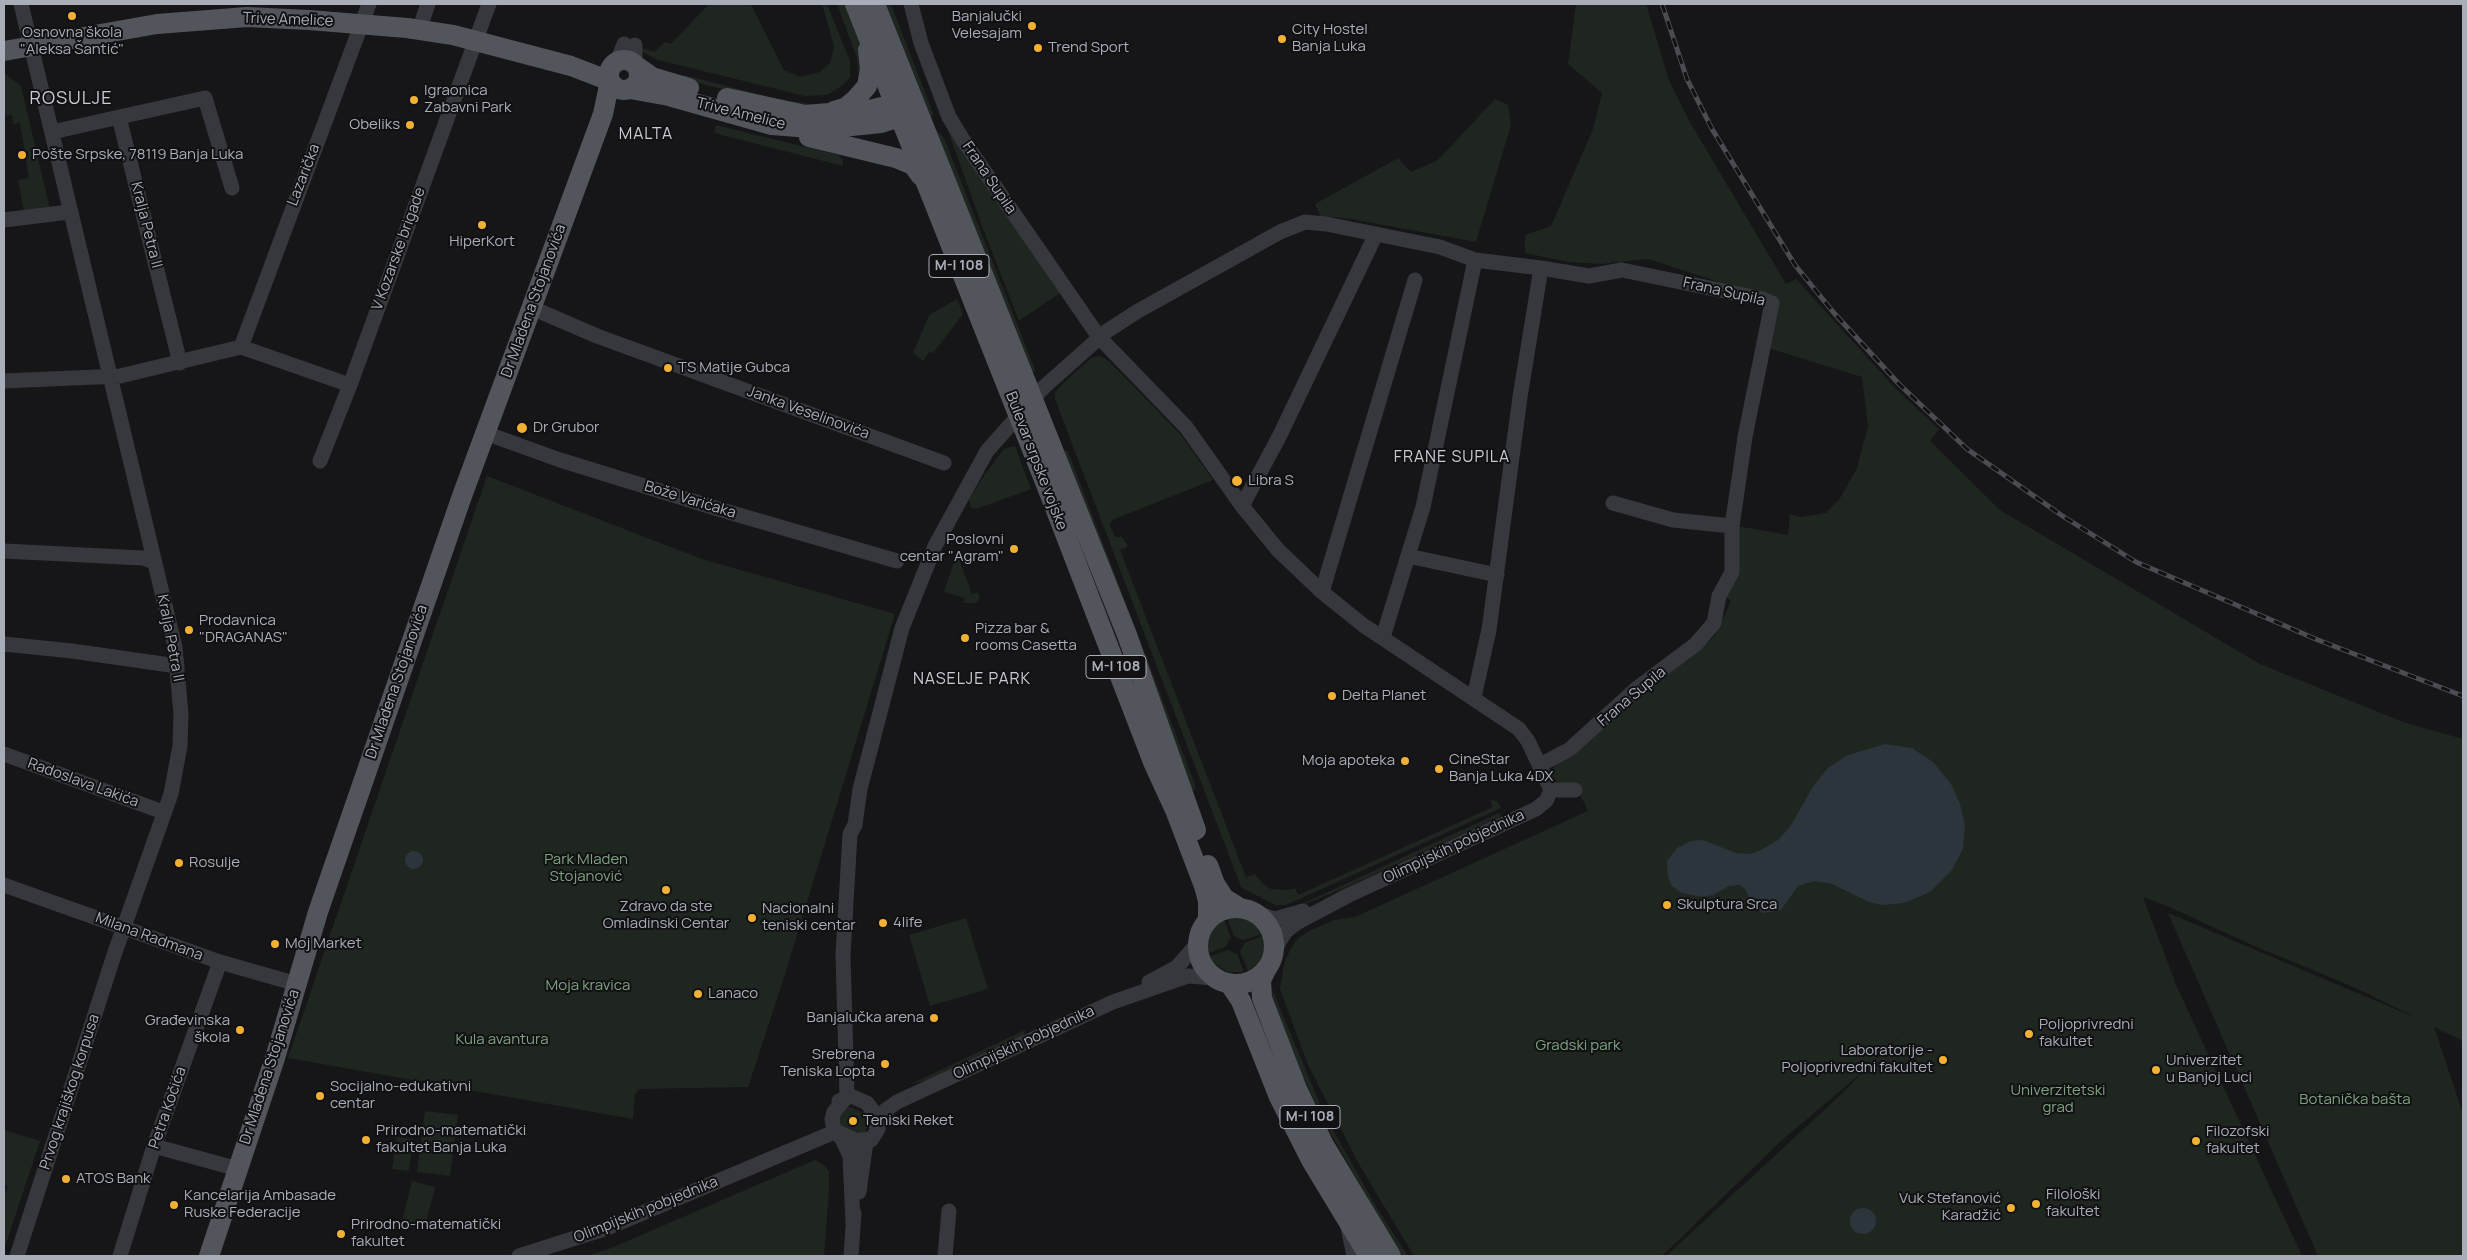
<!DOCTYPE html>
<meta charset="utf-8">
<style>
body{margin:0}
#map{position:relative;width:2467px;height:1260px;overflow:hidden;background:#161618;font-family:Manrope,sans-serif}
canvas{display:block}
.frame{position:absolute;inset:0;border:5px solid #a8adb8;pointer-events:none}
</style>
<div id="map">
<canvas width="2467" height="1260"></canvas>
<div class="frame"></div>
</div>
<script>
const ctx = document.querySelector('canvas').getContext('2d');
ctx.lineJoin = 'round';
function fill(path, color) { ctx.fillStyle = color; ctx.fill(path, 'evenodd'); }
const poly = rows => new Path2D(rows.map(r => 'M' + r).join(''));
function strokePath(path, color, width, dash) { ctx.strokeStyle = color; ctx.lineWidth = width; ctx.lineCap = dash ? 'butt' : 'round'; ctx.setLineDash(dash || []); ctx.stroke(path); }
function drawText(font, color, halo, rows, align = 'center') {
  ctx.font = font + ' Manrope,sans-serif'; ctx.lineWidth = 4; ctx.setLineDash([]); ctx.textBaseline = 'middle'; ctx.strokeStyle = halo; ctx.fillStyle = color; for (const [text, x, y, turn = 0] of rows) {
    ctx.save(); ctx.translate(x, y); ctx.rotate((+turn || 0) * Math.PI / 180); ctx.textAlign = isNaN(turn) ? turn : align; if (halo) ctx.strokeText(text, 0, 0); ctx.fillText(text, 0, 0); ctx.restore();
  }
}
fill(poly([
 [709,4,751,4,784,70,800,77,820,72,830,63,834,46,822,4,827,4,850,61,850,77,843,85,827,95,805,96,658,60,643,52,642,48,655,52,665,42,671,44],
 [837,4,847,4,865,51,859,76,857,58],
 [886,4,891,4,902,33,933,113,932,119],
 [1576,4,1646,4,1669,80,1691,124,1786,284,1796,279,1896,389,1939,429,1930,441,2000,510,2260,664,2403,722,2463,739,2463,1044,2461,1040,2434,1027,2463,1114,2463,1256,2318,1256,2168,913,2419,1019,2358,989,2252,945,2165,905,2143,897,2177,987,2302,1256,1666,1256,1833,1102,1915,1021,1858,1076,1781,1141,1662,1256,1414,1256,1360,1166,1308,1065,1280,989,1284,964,1290,950,1298,938,1309,931,1334,920,1355,917,1588,811,1575,784,1562,785,1555,780,1552,772,1554,766,1650,686,1715,636,1731,601,1723,595,1737,526,1788,535,1790,514,1800,517,1826,513,1839,500,1857,468,1868,426,1862,377,1768,348,1779,304,1769,293,1750,292,1648,259,1601,264,1569,262,1525,253,1525,235,1551,226,1593,129,1602,93,1568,64],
 [4,73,21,86,50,209,24,212,18,180,29,178,20,123,13,124,12,115,6,116,4,111],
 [684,75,777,99,810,104,829,103,842,97,853,87,857,89,837,105,788,106,680,78],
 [1495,99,1508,105,1511,125,1476,242,1351,219,1320,216,1315,204,1398,158,1411,172,1438,160],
 [716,125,838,155,843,160,843,166,714,133],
 [947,128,1060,293,1019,321,982,226],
 [935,129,944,138,1036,372,1032,371],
 [957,299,963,314,933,353,929,352,923,361,913,353,929,315],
 [1099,356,1109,361,1181,435,1213,480,1112,520,1110,525,1115,537,1122,537,1127,544,1127,547,1120,550,1246,877,1255,874,1263,884,1271,889,1286,890,1295,888,1298,895,1493,807,1490,800,1497,801,1501,808,1286,905,1275,905,1241,887,1055,399,1055,392,1059,387,1091,358],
 [1015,446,1031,489,976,509,971,508,969,499,985,474,1004,449],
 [1064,450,1068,451,1069,454,1194,782,1196,788,1192,792],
 [487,476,702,559,895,614,782,984,748,1087,639,1089,635,1094,633,1119,288,1058],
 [955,559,959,559,972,594,978,592,980,598,976,603,964,603,965,598,944,592],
 [1501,812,1499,817,1494,820,1351,885,1303,905,1302,904],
 [1238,916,1251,921,1262,934,1243,940,1234,936,1227,918],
 [966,918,988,989,930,1006,909,935],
 [1224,919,1231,938,1228,941,1227,946,1209,953,1207,944,1210,932],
 [1263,936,1265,947,1261,958,1257,964,1248,971,1240,952,1244,943],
 [1228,950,1237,954,1244,972,1227,972,1213,962,1210,956],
 [1272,989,1325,1116,1377,1208,1408,1256,1403,1256,1382,1223,1326,1125,1297,1065,1270,990],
 [1025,1030,1024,1036,932,1079,911,1084],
 [846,1107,851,1107,865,1114,870,1114,870,1124,865,1131,858,1134,837,1126,839,1112],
 [425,1111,458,1115,450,1176,417,1172],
 [4,1130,40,1141,4,1250,4,1198,8,1186,4,1185],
 [397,1137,413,1139,409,1171,392,1169],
 [815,1160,825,1166,829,1172,829,1192,824,1256,587,1256,611,1248],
 [412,1181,435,1187,425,1227,402,1222]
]), '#1e261f');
fill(poly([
 [1885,744,1912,748,1933,762,1951,784,1960,804,1965,826,1963,849,1951,871,1930,892,1904,903,1882,905,1869,902,1832,884,1814,881,1798,886,1781,910,1764,913,1754,909,1746,890,1740,885,1729,886,1713,895,1702,897,1682,893,1672,886,1668,877,1667,861,1677,848,1691,841,1703,840,1736,853,1750,854,1761,850,1778,840,1790,827,1814,785,1828,768,1848,755],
 '405 860a9 9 0 1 1 18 0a9 9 0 1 1-18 0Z',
 '1850 1221a13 13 0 1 1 26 0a13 13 0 1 1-26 0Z'
]), '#2c353c');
strokePath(poly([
 [911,4,921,43,949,117,963,140,1099,337,1186,427,1242,506,1278,550,1322,592,1363,625,1519,729,1528,741,1551,790,1575,790],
 [419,30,428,4],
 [635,45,635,65],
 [617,62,624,44],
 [119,117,180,363],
 [52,132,205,98,232,188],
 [4,220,69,212],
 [532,308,597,336,944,463],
 [241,347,350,385,489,4],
 [241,347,369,4],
 [4,381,120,376,241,347],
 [485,433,560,460,725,511,897,561],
 [320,461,350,385],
 [1613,503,1673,520,1732,526],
 [1242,506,1280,435,1376,234],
 [4,551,143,558,154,562],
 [1408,556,1497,575],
 [1322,592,1415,280],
 [1383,637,1423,507,1475,260,1541,268,1520,397,1489,630,1474,697],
 [4,644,72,651,177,666],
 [4,754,163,812],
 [1540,765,1570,749,1636,689,1696,644,1714,623,1719,596,1732,572,1732,526,1736,499,1745,437,1772,303,1763,299,1622,270,1589,276,1541,268],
 [4,885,220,962,297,984],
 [1254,912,1275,919,1303,911],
 [1271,959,1280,940,1286,931,1298,922,1349,895,1536,809,1546,801,1551,790],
 [1149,982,1177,967,1198,943],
 [839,1101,851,1096,867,1103,875,1114,876,1125],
 [876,1117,897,1102,1113,1002,1188,976,1215,978],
 [858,1145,871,1140,878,1129,879,1117,887,1111],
 [154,1146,238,1169],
 [859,1192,866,1142],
 [853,1223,850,1156,842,1139,834,1130,832,1119,834,1112,847,1096,843,955,850,834,855,825,860,789,902,628,935,546,987,451,1044,387,1107,331,1138,311,1280,232,1305,222,1326,224,1440,247,1475,260],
 [1348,1227,1354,1256],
 [17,1256,114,955,171,794,180,746,181,714,175,647,21,4],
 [120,1256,154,1146,220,962],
 [519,1256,607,1228,832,1133,840,1133,857,1141,865,1139],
 [851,1256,854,1213],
 [945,1256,949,1211]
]), '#37383d', 15);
strokePath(poly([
 [855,4,1047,487,1153,762,1175,810,1204,886,1208,901,1208,920],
 [875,4,1127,635,1196,830],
 [4,51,157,24,247,17,309,20,407,28,453,35,571,66,610,81,603,114,462,496,318,912,275,1058,209,1256],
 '609 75a15 15 0 1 1 30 0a15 15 0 1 1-30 0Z',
 [635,65,652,77,689,88],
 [630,89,669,96,772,125,822,129,881,123,900,117,907,107],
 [727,98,805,115,869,110,895,104,907,107],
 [834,111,845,108,855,100,867,86,870,69,868,50],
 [809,137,896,158,913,165,921,176],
 [1208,865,1215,884,1224,898,1240,908],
 '1198 946a38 38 0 1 1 76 0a38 38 0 1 1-76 0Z',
 [1267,968,1261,980,1262,998,1297,1089,1324,1145,1391,1256],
 [1229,983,1241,1001,1279,1097,1311,1160,1369,1256]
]), '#53555c', 20);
const rail = poly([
 [1662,4,1687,79,1712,129,1795,265,1834,313,1899,384,1967,449,2064,517,2136,562,2318,640,2463,696]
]);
strokePath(rail, '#4a4c52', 5);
strokePath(rail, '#111113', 3, [9]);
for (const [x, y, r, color] of [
 [72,16,5,"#f2b134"],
 [1032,26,5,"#f2b134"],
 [1282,39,5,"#f2b134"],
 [1038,48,5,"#f2b134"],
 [414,100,5,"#f2b134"],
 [410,125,5,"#f2b134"],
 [22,155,5,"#f2b134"],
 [482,225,5,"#f2b134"],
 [668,368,5,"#f2b134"],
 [522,428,6,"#f2b134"],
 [1237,481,6,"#f2b134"],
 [1014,549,5,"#f2b134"],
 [189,630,5,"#f2b134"],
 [965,638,5,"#f2b134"],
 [1332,696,5,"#f2b134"],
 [1405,761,5,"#f2b134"],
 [1439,769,5,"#f2b134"],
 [179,863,5,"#f2b134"],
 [666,890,5,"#f2b134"],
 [1667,905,5,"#f2b134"],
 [752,918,5,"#f2b134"],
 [883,923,5,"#f2b134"],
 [275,944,5,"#f2b134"],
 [698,994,5,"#f2b134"],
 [934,1018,5,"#f2b134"],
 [240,1030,5,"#f2b134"],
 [2029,1034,5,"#f2b134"],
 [1943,1060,5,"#f2b134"],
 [885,1064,5,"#f2b134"],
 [2156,1070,5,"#f2b134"],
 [320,1096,5,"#f2b134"],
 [853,1121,5,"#f2b134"],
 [366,1140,5,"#f2b134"],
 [2196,1141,5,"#f2b134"],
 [66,1179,5,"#f2b134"],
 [2036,1204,5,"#f2b134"],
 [174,1205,5,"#f2b134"],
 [2011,1208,5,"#f2b134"],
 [341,1234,5,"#f2b134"]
]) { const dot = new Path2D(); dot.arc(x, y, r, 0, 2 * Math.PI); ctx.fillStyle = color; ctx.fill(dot); strokePath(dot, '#111113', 2); }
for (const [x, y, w] of [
 [959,266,60],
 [1116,667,60],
 [1310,1117,60]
]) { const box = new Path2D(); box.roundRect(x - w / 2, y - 11.5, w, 23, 4); ctx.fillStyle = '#111113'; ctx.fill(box); strokePath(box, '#a8adb8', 1); }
drawText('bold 14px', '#a8adb8', null, [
 ["M-I 108",959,266],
 ["M-I 108",1116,667],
 ["M-I 108",1310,1117]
]);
drawText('15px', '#a8adb8', '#111113', [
 ["Banjalučki",1022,17,"right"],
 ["Velesajam",1022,34,"right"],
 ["City Hostel",1292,30],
 ["Banja Luka",1292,47],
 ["Osnovna škola",72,33,"center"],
 ["\"Aleksa Šantić\"",72,50,"center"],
 ["Trend Sport",1048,48],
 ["Igraonica",424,91],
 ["Zabavni Park",424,108],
 ["Obeliks",400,125,"right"],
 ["Pošte Srpske, 78119 Banja Luka",32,155],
 ["HiperKort",482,242,"center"],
 ["TS Matije Gubca",678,368],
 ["Dr Grubor",533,428],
 ["Libra S",1248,481],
 ["Poslovni",1004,540,"right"],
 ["centar \"Agram\"",1004,557,"right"],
 ["Prodavnica",199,621],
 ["\"DRAGANAS\"",199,638],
 ["Pizza bar &",975,629],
 ["rooms Casetta",975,646],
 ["Delta Planet",1342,696],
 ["CineStar",1449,760],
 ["Banja Luka 4DX",1449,777],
 ["Moja apoteka",1395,761,"right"],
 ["Rosulje",189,863],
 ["Skulptura Srca",1677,905],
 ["Zdravo da ste",666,907,"center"],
 ["Omladinski Centar",666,924,"center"],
 ["Nacionalni",762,909],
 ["teniski centar",762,926],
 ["4life",893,923],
 ["Moj Market",285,944],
 ["Lanaco",708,994],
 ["Banjalučka arena",924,1018,"right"],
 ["Građevinska",230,1021,"right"],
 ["škola",230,1038,"right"],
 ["Poljoprivredni",2039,1025],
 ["fakultet",2039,1042],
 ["Laboratorije -",1933,1051,"right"],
 ["Poljoprivredni fakultet",1933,1068,"right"],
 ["Srebrena",875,1055,"right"],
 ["Teniska Lopta",875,1072,"right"],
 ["Univerzitet",2166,1061],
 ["u Banjoj Luci",2166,1078],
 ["Socijalno-edukativni",330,1087],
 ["centar",330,1104],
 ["Teniski Reket",863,1121],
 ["Prirodno-matematički",376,1131],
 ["fakultet Banja Luka",376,1148],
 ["Filozofski",2206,1132],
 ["fakultet",2206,1149],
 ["ATOS Bank",76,1179],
 ["Filološki",2046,1195],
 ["fakultet",2046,1212],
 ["Kancelarija Ambasade",184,1196],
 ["Ruske Federacije",184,1213],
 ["Vuk Stefanović",2001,1199,"right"],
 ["Karadžić",2001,1216,"right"],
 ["Prirodno-matematički",351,1225],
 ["fakultet",351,1242]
], 'left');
drawText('15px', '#a8adb8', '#111113', [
 ["Trive Amelice",288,20,2],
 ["Trive Amelice",741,114,14],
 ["Lazarička",304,175,-69],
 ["Frana Supila",989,178,56],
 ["Kralja Petra II",146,225,76],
 ["V Kozarske brigade",399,249,-70],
 ["Frana Supila",1724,292,13],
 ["Dr Mladena Stojanovića",534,301,-70],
 ["Janka Veselinovića",808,413,20],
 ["Bulevar srpske vojske",1036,461,69],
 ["Bože Varićaka",690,500,17],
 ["Kralja Petra II",170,638,79],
 ["Dr Mladena Stojanovića",397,682,-71],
 ["Frana Supila",1632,697,-40],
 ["Radoslava Lakića",83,783,20],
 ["Olimpijskih pobjednika",1454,847,-25],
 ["Milana Radmana",149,937,20],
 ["Olimpijskih pobjednika",1024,1043,-25],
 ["Dr Mladena Stojanovića",270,1067,-72],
 ["Prvog krajiškog korpusa",70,1092,-72],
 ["Petra Kočića",168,1108,-71],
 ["Olimpijskih pobjednika",646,1210,-22]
]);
drawText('15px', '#7fa381', '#111113', [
 ["Park Mladen",586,860],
 ["Stojanović",586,877],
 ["Moja kravica",588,986],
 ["Kula avantura",502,1040],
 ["Gradski park",1578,1046],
 ["Univerzitetski",2058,1091],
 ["grad",2058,1108],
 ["Botanička bašta",2355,1100]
]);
ctx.letterSpacing = '1px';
drawText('16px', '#c9ccd4', '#111113', [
 ["MALTA",646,135],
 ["FRANE SUPILA",1452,458],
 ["NASELJE PARK",972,680]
]);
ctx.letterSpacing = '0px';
ctx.letterSpacing = '1px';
drawText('18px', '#c9ccd4', '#111113', [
 ["ROSULJE",71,99]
]);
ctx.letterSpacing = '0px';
</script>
